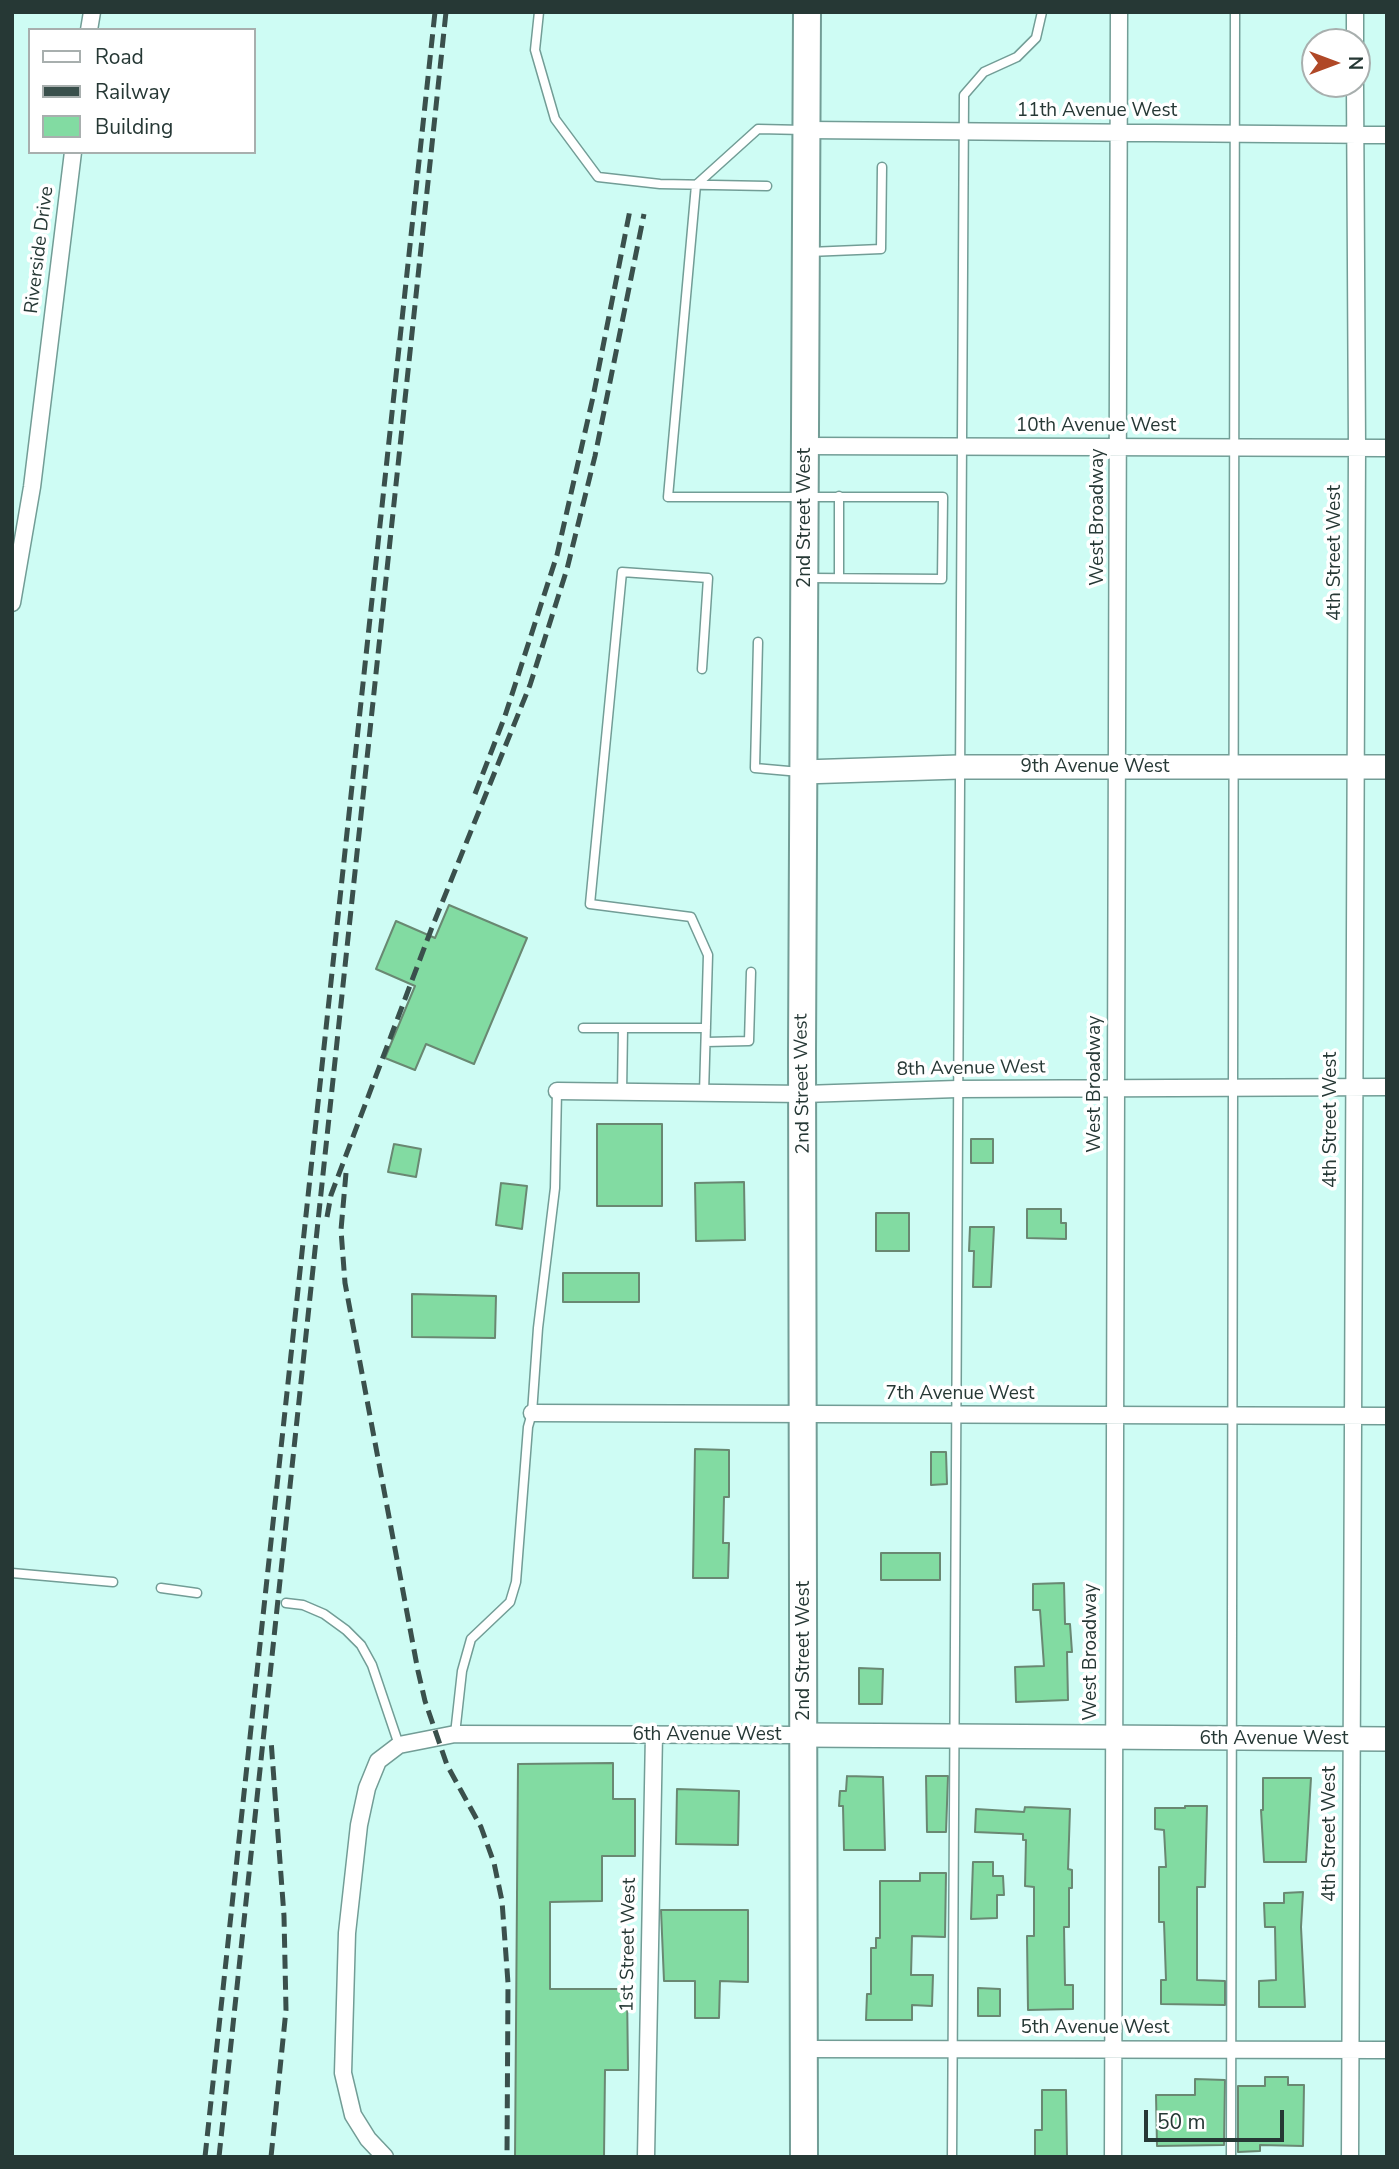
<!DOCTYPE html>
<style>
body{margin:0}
#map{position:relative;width:1399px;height:2169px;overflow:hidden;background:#cefcf4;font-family:"Nunito Sans",sans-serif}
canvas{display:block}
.frame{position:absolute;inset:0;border:14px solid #263835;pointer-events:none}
.legend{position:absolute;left:28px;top:28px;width:228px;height:126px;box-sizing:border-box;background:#fff;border:2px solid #a8afae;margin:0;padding:9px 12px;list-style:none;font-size:21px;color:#263835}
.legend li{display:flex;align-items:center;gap:14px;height:35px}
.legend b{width:35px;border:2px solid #a8afae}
.north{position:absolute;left:1301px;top:28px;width:70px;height:70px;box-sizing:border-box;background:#fff;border:2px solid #a8afae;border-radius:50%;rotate:90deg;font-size:19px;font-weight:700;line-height:28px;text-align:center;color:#263835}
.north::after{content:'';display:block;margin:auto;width:24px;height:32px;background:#b04827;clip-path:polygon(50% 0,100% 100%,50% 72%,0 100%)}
.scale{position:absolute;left:1144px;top:2110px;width:140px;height:32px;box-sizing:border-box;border:4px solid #263835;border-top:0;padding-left:9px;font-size:21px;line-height:24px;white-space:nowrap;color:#263835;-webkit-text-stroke:5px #fff;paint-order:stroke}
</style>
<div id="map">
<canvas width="1399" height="2169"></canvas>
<div class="frame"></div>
<ul class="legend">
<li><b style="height:9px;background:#fff"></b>Road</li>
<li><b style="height:9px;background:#3a504c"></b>Railway</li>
<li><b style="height:19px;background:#82dba2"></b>Building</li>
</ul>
<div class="north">N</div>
<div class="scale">50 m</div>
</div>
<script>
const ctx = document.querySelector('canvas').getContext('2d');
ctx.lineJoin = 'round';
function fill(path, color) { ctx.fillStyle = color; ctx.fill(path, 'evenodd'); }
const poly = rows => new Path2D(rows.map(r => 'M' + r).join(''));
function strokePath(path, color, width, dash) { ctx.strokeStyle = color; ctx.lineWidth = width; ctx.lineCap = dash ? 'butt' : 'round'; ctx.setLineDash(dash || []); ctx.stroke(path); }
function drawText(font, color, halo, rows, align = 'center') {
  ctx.font = font + ' "Nunito Sans",sans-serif'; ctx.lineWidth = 7; ctx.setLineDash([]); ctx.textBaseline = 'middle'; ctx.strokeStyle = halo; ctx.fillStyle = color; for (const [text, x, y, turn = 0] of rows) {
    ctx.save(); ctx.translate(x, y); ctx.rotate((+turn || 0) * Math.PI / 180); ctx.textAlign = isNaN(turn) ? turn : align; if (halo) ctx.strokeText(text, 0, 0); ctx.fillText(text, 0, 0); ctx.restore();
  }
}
const building = poly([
 [449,905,527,938,474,1064,426,1044,415,1070,385,1058,415,986,376,969,396,921,435,938,449,905],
 [597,1124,662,1124,662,1206,597,1206,597,1124],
 [971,1139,993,1139,993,1163,971,1163,971,1139],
 [394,1144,421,1149,416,1177,388,1172,394,1144],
 [744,1182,745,1240,696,1241,695,1183,744,1182],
 [501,1183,527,1186,522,1229,496,1225,501,1183],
 [1027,1209,1061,1209,1061,1223,1066,1223,1066,1239,1027,1238,1027,1209],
 [876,1213,909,1213,909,1251,876,1251,876,1213],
 [970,1227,994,1227,991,1287,973,1287,974,1251,969,1251,970,1227],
 [563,1273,639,1273,639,1302,563,1302,563,1273],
 [412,1294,496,1296,495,1338,412,1337,412,1294],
 [695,1449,729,1450,729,1497,724,1497,723,1543,729,1543,728,1578,693,1578,695,1449],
 [931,1452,946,1452,947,1484,931,1485,931,1452],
 [881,1553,940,1553,940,1580,881,1580,881,1553],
 [1064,1583,1065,1624,1070,1624,1072,1652,1067,1652,1068,1700,1016,1702,1015,1667,1044,1666,1040,1610,1033,1610,1033,1584,1064,1583],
 [859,1668,883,1669,882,1704,859,1704,859,1668],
 [613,1763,613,1799,635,1799,635,1856,602,1856,602,1901,550,1902,550,1989,627,1989,628,2070,605,2070,604,2157,515,2157,518,1764,613,1763],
 [847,1776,883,1777,885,1850,844,1850,843,1806,839,1806,840,1791,846,1791,847,1776],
 [926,1776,948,1776,946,1832,927,1832,926,1776],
 [1263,1778,1311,1778,1306,1862,1264,1862,1261,1810,1263,1810,1263,1778],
 [677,1789,739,1791,738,1845,676,1844,677,1789],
 [1185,1806,1207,1806,1205,1887,1197,1887,1197,1980,1225,1981,1225,2005,1161,2004,1161,1980,1166,1980,1164,1922,1159,1922,1159,1867,1166,1867,1164,1830,1155,1829,1155,1808,1185,1808,1185,1806],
 [1025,1807,1070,1809,1068,1869,1072,1870,1072,1888,1069,1888,1069,1927,1064,1927,1065,1985,1073,1985,1073,2009,1028,2010,1027,1936,1034,1936,1034,1887,1025,1886,1026,1840,1023,1840,1023,1834,975,1832,976,1809,1024,1812,1025,1807],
 [973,1862,993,1862,993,1876,1003,1876,1004,1895,997,1895,997,1918,971,1919,973,1862],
 [920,1873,946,1873,945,1937,912,1936,911,1975,933,1975,932,2006,912,2005,912,2020,866,2020,867,1994,871,1994,871,1948,876,1948,876,1938,880,1938,880,1881,920,1881,920,1873],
 [1303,1892,1301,1927,1305,2007,1259,2007,1259,1981,1276,1980,1275,1927,1265,1927,1264,1903,1284,1903,1284,1893,1303,1892],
 [661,1910,748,1910,748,1982,720,1981,719,2018,695,2018,695,1981,664,1981,661,1910],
 [978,1988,1000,1989,1000,2016,978,2016,978,1988],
 [1265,2077,1288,2077,1288,2085,1304,2085,1303,2146,1260,2145,1260,2151,1238,2152,1238,2086,1265,2086,1265,2077],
 [1195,2079,1225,2080,1224,2145,1157,2146,1156,2095,1195,2095,1195,2079],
 [1042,2090,1066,2090,1067,2156,1035,2156,1035,2130,1042,2130,1042,2090]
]);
fill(building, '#82dba2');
strokePath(building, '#698872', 2);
const lane = poly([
 [539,12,535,50,555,119,598,177,660,184,767,186],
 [804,130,758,129,696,185,668,497,943,497,942,579,810,578],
 [809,252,881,249,882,167],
 [839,496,839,578],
 [758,642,755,768,800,772],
 [702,669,708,578,622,572,590,904,691,917,708,955,704,1093],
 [583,1028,623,1028],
 [706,1042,749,1041,751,972],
 [622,1093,623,1028,706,1028],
 [12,1573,113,1582],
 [161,1588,197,1593],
 [286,1603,303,1605,324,1614,346,1630,361,1645,372,1665,399,1745],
 [455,1734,462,1671,471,1639,510,1602,516,1582,528,1427,532,1413,538,1328,555,1188,557,1091],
 [952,2157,964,95,984,72,1017,57,1036,38,1042,12],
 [1231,2157,1235,12]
]);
const street = poly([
 [1355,12,1355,42],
 [89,30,92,12],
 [807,130,1387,135],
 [805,446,1387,448],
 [12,603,32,487,73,152],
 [557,1091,804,1094,957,1089,1387,1087],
 [532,1413,1387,1416],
 [804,2049,1387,2050],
 [385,2157,368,2139,353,2115,343,2073,347,1933,359,1825,367,1788,378,1761,399,1745,455,1734,804,1735],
 [646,2157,654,1734],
 [1113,2157,1119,12],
 [1350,2157,1357,448,1355,84]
]);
const secondary = poly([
 [803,772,959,767,1387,767],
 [804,1735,1387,1739]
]);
const primary = poly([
 [804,2157,802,1051,807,12]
]);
strokePath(lane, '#729d96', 11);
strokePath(street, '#729d96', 19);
strokePath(secondary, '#729d96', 26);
strokePath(primary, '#729d96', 30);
strokePath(lane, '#fff', 8);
strokePath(street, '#fff', 16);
strokePath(secondary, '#fff', 23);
strokePath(primary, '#fff', 26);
strokePath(poly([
 [475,794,505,716,557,555,593,397,630,210],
 [346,1173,341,1230,345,1283,418,1671,425,1701,447,1765,481,1827,494,1863,502,1901,508,1983,507,2157],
 [327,1217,331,1195,431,930,530,685,567,569,595,456,644,214],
 [205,2157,435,12],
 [219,2157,446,12],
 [271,2157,286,2010,284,1916,271,1740]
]), '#3a504c', 5, [14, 7]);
drawText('19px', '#263835', '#fff', [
 ["11th Avenue West",1097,111],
 ["Riverside Drive",40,250,-83],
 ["10th Avenue West",1096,426],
 ["West Broadway",1098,517,-90],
 ["2nd Street West",805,518,-90],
 ["4th Street West",1335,553,-90],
 ["9th Avenue West",1095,767],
 ["8th Avenue West",971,1069,-1],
 ["2nd Street West",803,1084,-91],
 ["West Broadway",1095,1084,-90],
 ["4th Street West",1331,1120,-90],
 ["7th Avenue West",960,1394],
 ["2nd Street West",804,1651,-90],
 ["West Broadway",1091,1652,-90],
 ["6th Avenue West",707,1735],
 ["6th Avenue West",1274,1739],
 ["4th Street West",1330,1834,-90],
 ["1st Street West",629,1945,-89],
 ["5th Avenue West",1095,2028]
]);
</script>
